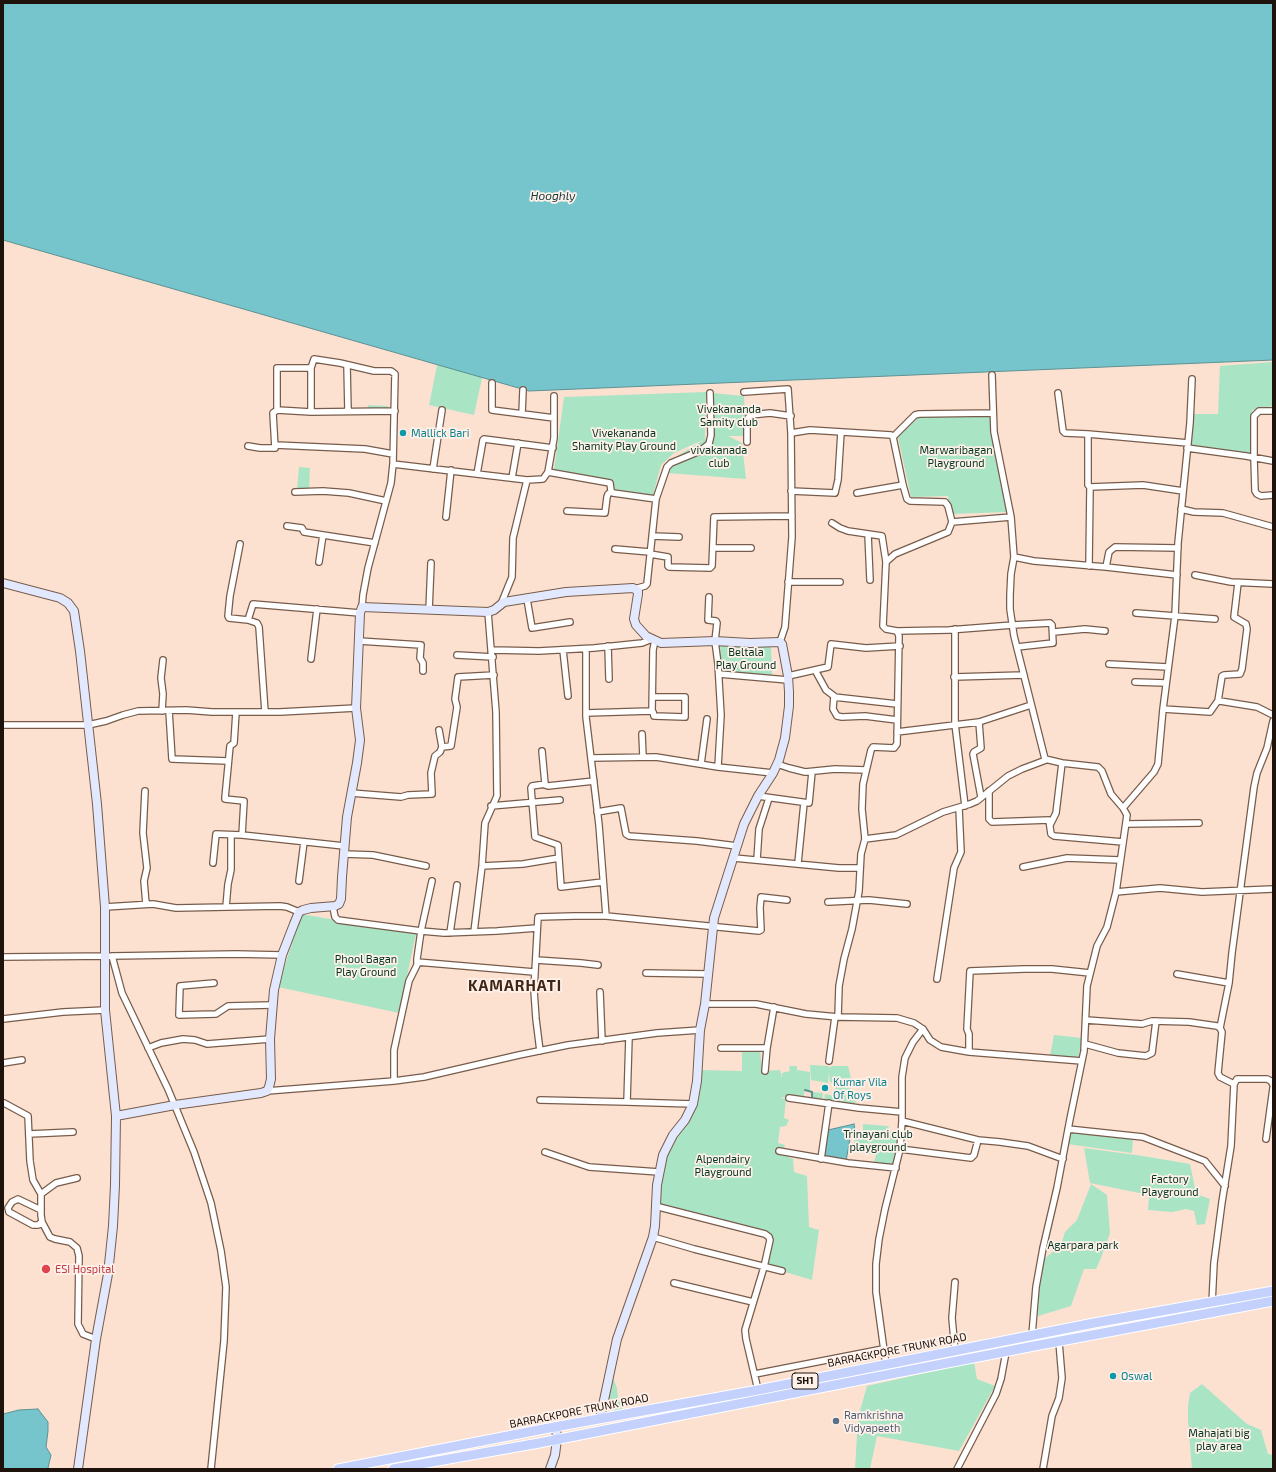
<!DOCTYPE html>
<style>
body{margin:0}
#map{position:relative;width:1276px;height:1472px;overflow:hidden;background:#fce1d1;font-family:"Exo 2",sans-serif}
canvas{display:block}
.frame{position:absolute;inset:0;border:4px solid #1e130c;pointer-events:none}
</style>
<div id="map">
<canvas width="1276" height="1472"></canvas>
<div class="frame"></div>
</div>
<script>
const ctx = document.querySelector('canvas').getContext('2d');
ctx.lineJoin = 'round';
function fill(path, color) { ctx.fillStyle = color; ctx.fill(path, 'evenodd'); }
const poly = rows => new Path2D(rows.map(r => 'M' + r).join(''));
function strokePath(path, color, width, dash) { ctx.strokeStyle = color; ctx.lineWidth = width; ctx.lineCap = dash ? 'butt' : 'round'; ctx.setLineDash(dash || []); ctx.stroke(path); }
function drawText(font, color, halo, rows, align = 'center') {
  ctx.font = font + ' "Exo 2",sans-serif'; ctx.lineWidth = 3.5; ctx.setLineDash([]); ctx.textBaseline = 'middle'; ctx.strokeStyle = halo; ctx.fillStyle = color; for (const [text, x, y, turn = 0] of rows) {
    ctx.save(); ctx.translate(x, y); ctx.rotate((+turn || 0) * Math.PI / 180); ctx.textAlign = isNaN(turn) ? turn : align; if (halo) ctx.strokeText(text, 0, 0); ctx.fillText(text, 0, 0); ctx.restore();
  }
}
fill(poly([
 [439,356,484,369,474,415,429,405],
 [1273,362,1273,406,1252,410,1253,456,1189,447,1193,414,1218,414,1220,366],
 [706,392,705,439,712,435,712,393,744,396,746,436,728,436,742,443,746,479,667,473,679,455,705,439,674,453,661,465,653,495,613,489,613,482,554,470,564,397],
 [368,405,388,406,389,411,368,410],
 [920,416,990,416,1007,512,952,514,948,496,911,497,898,437],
 [299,467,310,468,309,490,297,490],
 [720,643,771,646,772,675,722,671],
 [301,914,416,934,399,1013,278,987],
 [1054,1035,1082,1038,1078,1059,1050,1056],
 [742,1050,760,1050,762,1071,780,1070,782,1078,782,1073,790,1071,789,1066,797,1066,797,1070,810,1072,810,1090,805,1090,803,1099,782,1097,782,1098,786,1099,784,1118,789,1120,786,1126,780,1127,778,1143,785,1145,783,1151,778,1152,793,1159,794,1172,807,1176,809,1227,819,1230,812,1280,765,1266,772,1236,658,1204,665,1152,683,1126,701,1070,742,1071],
 [810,1065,829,1066,829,1068,832,1066,848,1066,852,1082,849,1092,856,1092,855,1107,824,1102,825,1094,833,1096,834,1092,843,1092,835,1090,836,1084,830,1082,829,1073,828,1083,811,1080],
 [813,1092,823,1093,822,1101,813,1100],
 [863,1124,888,1126,890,1131,900,1132,895,1165,874,1162,876,1155,852,1151,857,1132,863,1131],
 [1069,1129,1133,1138,1132,1153,1067,1144],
 [1084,1148,1143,1156,1190,1164,1195,1188,1199,1195,1210,1199,1205,1224,1197,1225,1194,1211,1186,1209,1172,1212,1148,1210,1149,1195,1090,1183],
 [1091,1184,1107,1195,1110,1233,1101,1258,1096,1269,1084,1269,1071,1306,1038,1316,1039,1287,1044,1259,1061,1245,1065,1232,1077,1220],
 [974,1362,977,1379,995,1386,959,1451,877,1436,870,1469,855,1469,858,1418,867,1386],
 [610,1370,617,1388,618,1399,613,1401,606,1411,602,1411],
 [1202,1384,1247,1424,1261,1430,1268,1454,1273,1455,1273,1469,1213,1469,1210,1468,1210,1469,1192,1469,1188,1421,1188,1406,1190,1393],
 [622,1400,622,1411,614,1411,614,1401]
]), '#a9e4c5');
const water = poly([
 [3,3,1273,3,1273,360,529,391,3,240,3,3],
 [854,1124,855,1131,849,1134,850,1139,846,1161,823,1157,828,1130,854,1124],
 [38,1409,48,1422,48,1431,46,1447,51,1455,48,1468,46,1469,3,1469,3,1414,19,1410,38,1409]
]);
fill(water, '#76c5cc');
strokePath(water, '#5c9092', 1);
strokePath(poly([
 [805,1090,812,1092,812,1100]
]), '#5c9092', 2);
const street = poly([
 [347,365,348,411],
 [311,368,277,368,277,410,311,412,395,411],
 [992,375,994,432,1011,517,1014,557,1034,561,1106,567,1177,575],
 [1192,379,1190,423,1178,543,1175,616,1163,709,1210,712,1217,702,1220,701,1257,707,1273,715],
 [492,383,492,410,554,418],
 [744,392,788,389,791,433],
 [1058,393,1063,431,1065,433,1088,434,1088,485,1090,487,1143,485,1183,491],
 [1273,411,1259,411,1254,416,1254,458,1255,491,1257,494,1261,496,1273,495],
 [311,412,311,368,314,359,340,363,374,371,391,371,395,374,393,464,391,483,368,568,363,595,362,607],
 [522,414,523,390],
 [1088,434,1188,443],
 [893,437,915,415,919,414,993,413],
 [747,442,747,424,748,418,751,415,770,413,791,416],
 [275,445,365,449,393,454],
 [248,446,260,448,275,448,273,413,277,410],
 [1187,448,1246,456,1273,461],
 [393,464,527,480,543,479,548,472,554,438,554,396],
 [433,469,442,410],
 [548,472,610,483,611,491,613,493,656,499],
 [477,474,483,440,484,439,553,448],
 [512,478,518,443],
 [791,491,835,493,838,480,841,432],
 [295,492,323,491,349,493,386,501],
 [857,493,903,485],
 [1181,509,1194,512,1223,513,1273,527],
 [567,511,605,513,607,497,608,494,611,492],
 [446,517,451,470],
 [832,523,840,528,848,531,882,536,886,562],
 [287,526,302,528,304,532,323,535],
 [868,534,870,580],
 [652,536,679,537],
 [240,544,230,596,228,616,229,618,248,620,253,604,360,613],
 [713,548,751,548],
 [615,549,650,552],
 [650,554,668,557,668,566,669,567,710,568,712,566,714,517,792,516],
 [1014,557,1011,574,1010,595,1010,609,1014,636,1045,759,1062,763,1098,767,1102,771,1111,794,1123,808,1127,815,1116,892,1107,927,1097,946,1087,986,1084,1051,1070,1119,1057,1188,1043,1248,1036,1287,1032,1335,1034,1346],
 [319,562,323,535,375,543],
 [1089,566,1090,487],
 [1106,567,1109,552,1115,547,1178,548],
 [1195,575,1231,582,1273,584],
 [788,582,840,582],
 [634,589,645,586,647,584,656,499,667,467,671,463,700,451,709,444,711,435,710,393],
 [709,597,708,620,716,621,717,623,715,641,718,664,721,715,718,767],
 [527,599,532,628,570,622],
 [501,604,512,577,513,538,527,480],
 [429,610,431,563],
 [1136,613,1215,619],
 [248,620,257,623,259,627,265,712],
 [955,629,955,724,965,806],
 [897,631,949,630,1013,625,1050,623,1052,625,1053,643,1017,647],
 [1054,632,1085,629,1105,631],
 [359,641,421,645,420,658,423,663,423,671],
 [780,642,785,627,792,537,791,433,810,430,891,435,893,437,903,485,907,499,910,501,945,502,948,506,952,522,1011,517],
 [608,646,609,679],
 [586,649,586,717,599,825,606,916],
 [492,650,539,651,594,648,642,643,652,639],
 [563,650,568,696],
 [457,655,493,657],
 [311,659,317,609],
 [1109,664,1168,667],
 [815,670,826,690,834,696,833,709,837,716,842,717,865,716,897,720],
 [719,674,788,680],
 [788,676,828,667,831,644,866,648,900,646],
 [954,677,1024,675],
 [1135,682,1166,683],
 [834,697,897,704],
 [1218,701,1222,676,1224,675,1240,674,1242,669,1247,629,1246,624,1234,617,1238,583],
 [162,711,163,694,161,678,163,660],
 [169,711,172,759,228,761],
 [652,711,653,650,655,640],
 [236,712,234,743,230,746,225,798,225,799,244,801,242,835],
 [586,713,651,711,653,712,654,716,685,717,685,697,653,697],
 [979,722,981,748,974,752,973,754,981,797],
 [3,725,88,725,106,721,123,715,138,711,186,710,212,712,280,712,356,708],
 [439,730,442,747],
 [897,732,979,722,1031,705],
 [642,734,643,757],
 [542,751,545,784,532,786,531,788,535,837,558,845,561,887,603,882],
 [591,758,656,757,718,767,773,773],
 [701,764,707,719],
 [777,764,789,768,805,772,835,769,866,770],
 [545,785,548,786,594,781],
 [145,791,143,833,147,868,144,881,146,904],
 [989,791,989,819,992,822,1049,820,1051,834,1054,836,1123,842],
 [351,793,401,797,408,795,432,794,431,773,435,756,440,752,442,747,451,746,457,707,455,699,458,677,494,675],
 [758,796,809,803,812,772],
 [491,806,560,800],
 [1123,808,1154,772,1158,764,1163,709],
 [597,812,621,808,626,834,629,836,697,841,737,846],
 [1126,824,1199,823],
 [1050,825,1056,813,1062,763],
 [865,839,862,809,863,784,871,750,873,747,894,748,897,744,899,636,897,631,886,629,883,626,886,562,895,554,948,532,952,522],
 [344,854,373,855,426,866],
 [734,858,839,868,860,868],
 [757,860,759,829,769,798],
 [213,863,216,834,242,835,344,846],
 [798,863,804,803],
 [482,866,523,864,559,858],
 [1023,867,1067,858,1120,860],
 [299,881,304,842],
 [432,881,421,931,417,959,417,962,534,972],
 [1116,892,1160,888,1202,892,1273,889],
 [828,902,869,900,907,904],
 [105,907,153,904,176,908,280,906,287,907,299,912],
 [226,907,228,884,231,870,231,835],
 [333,907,335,917,338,920,421,931,444,933,497,931,537,928],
 [474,932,482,866,485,823,497,796,496,712,488,612],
 [450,933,457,885],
 [112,956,236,954,282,955],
 [3,957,112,956,122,993,168,1089,194,1152,211,1203,221,1251,226,1287,224,1341,211,1469],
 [536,960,581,963,598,965],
 [646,973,708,974],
 [1177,974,1229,983],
 [937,979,954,868,961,852,959,808],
 [214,983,180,986,179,1015,216,1014,228,1006,272,1005],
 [600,992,602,1041],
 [705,1004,756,1004,806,1014,838,1017,897,1018,914,1023,923,1029,930,1040,941,1047,969,1052,1082,1061],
 [838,1017,839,986,844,959,852,929,859,891,861,854,865,839,896,835,943,812,970,804,977,801,1008,776,1022,769,1046,760],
 [3,1019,63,1012,105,1010],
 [1086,1020,1142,1024,1152,1021,1189,1022,1217,1026,1220,1028,1222,1032,1218,1073,1220,1077,1234,1084],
 [1220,1028,1229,983,1232,953,1254,787,1257,773,1267,748,1273,721],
 [923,1029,913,1042,905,1058,902,1077,902,1121,978,1140,1000,1142,1028,1146,1063,1159],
 [1085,1044,1118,1053,1146,1056,1152,1053,1156,1021],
 [148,1048,161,1043,183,1039,195,1040,207,1044,270,1039],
 [721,1048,767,1048],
 [540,1051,536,1019,534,990,538,917,574,916,606,916,759,931,761,930,760,908,761,897,787,900],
 [969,1052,969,1034,967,1029,970,971,1024,969,1052,969,1090,973],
 [829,1061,835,1017],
 [3,1063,22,1060],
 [765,1071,767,1048,774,1007],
 [394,1081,394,1050,409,981,417,965,417,962],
 [267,1091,394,1081,424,1077,519,1055,568,1045,657,1033,700,1030],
 [789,1098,859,1108,902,1112],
 [540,1100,627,1102,629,1037],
 [627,1102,693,1104],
 [4,1103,28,1116,30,1161,33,1180,41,1194,41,1215,42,1222,50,1237,55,1239,70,1242,77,1248,79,1256,78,1324,83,1334,96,1339],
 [1068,1129,1143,1137,1205,1161,1225,1186],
 [29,1134,73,1132],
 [1266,1139,1273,1088],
 [900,1149,971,1158,974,1155,978,1140],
 [779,1151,848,1163,896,1168],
 [545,1152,589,1167,659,1172],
 [821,1159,829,1103],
 [41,1194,56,1183,77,1178],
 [655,1206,765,1234,769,1237,770,1240,764,1267,745,1330,746,1339,758,1390],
 [41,1210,18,1199,12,1202,8,1208,9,1212,33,1225,38,1225,42,1222],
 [653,1237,694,1249,782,1271],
 [674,1283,753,1302],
 [1212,1303,1214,1263,1222,1202,1231,1146,1234,1084,1237,1079,1267,1079,1271,1081,1273,1085],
 [955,1351,952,1318,955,1282],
 [886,1365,876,1292,876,1264,879,1239,885,1209,900,1149,902,1121],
 [755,1374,883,1349],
 [957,1469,996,1394,1001,1379,1006,1352],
 [1043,1469,1052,1416,1059,1398,1062,1378,1059,1342]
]);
const secondary = poly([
 [3,583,60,598,68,603,74,611,80,651,97,804,105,907,105,1010,116,1116,115,1185,113,1226,108,1274,96,1339,78,1469],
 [116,1116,175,1105,261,1093,267,1091,269,1087,271,1079,270,1039,274,990,282,955,294,924,299,912,303,910,311,908,335,906,339,904,341,899,342,877,347,817,357,763,360,740,356,708,360,613,362,607,488,612,494,610,504,602,566,592,633,588,638,591,638,594,634,619,636,625,646,636,661,643,715,641,750,643,780,642,782,644,788,676,789,692,789,706,785,738,779,760,773,773,758,796,744,824,714,918,705,1004,700,1030,697,1081,693,1104,685,1120,673,1135,663,1155,657,1185,655,1226,653,1237,617,1339,600,1419],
 [550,1469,555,1455,557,1439,556,1427]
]);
const primary = poly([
 [338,1469,549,1428,758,1390,1094,1323,1273,1291],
 [393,1469,539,1443,1034,1346,1273,1301]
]);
strokePath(street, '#785c4b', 8);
strokePath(secondary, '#785c4b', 10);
strokePath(primary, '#fff', 11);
strokePath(street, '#fff', 5.5);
strokePath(secondary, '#e2e8fe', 8);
strokePath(primary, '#c5d1fd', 9);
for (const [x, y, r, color] of [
 [403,433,4,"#0f9aa8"],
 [825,1088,4,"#0f9aa8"],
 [46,1269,5,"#e0444e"],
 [1113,1376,4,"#0f9aa8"],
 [836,1421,4,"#5c6f8a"]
]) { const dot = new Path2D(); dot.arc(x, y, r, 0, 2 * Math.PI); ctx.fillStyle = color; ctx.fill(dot); strokePath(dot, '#fff1e9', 1.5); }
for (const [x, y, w] of [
 [805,1381,26]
]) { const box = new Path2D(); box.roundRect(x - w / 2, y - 8, w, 16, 3); ctx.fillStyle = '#fff1e9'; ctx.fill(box); strokePath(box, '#1e130c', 1); }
drawText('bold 10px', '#1e130c', null, [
 ["SH1",805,1381]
]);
drawText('11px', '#003420', '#fff1e9', [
 ["Vivekananda",729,409],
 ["Samity club",729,422],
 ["Vivekananda",624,433],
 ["Shamity Play Ground",624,446],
 ["vivakanada",719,450],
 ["club",719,463],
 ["Marwaribagan",956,450],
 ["Playground",956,463],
 ["Beltala",746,652],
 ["Play Ground",746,665],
 ["Phool Bagan",366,959],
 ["Play Ground",366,972],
 ["Trinayani club",878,1134],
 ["playground",878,1147],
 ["Alpendairy",723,1159],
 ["Playground",723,1172],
 ["Factory",1170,1179],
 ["Playground",1170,1192],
 ["Agarpara park",1083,1245],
 ["Mahajati big",1219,1433],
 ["play area",1219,1446]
]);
drawText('11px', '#0d838f', '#fff1e9', [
 ["Mallick Bari",411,433],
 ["Kumar Vila",833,1082],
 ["Of Roys",833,1095],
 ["Oswal",1121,1376]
], 'left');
drawText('11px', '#be3a42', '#fff1e9', [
 ["ESI Hospital",55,1269]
], 'left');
drawText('11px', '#1e130c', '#fff1e9', [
 ["BARRACKPORE TRUNK ROAD",897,1350,-11],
 ["BARRACKPORE TRUNK ROAD",579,1411,-11]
]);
drawText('11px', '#4e5e75', '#fff1e9', [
 ["Ramkrishna",844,1415],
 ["Vidyapeeth",844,1428]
], 'left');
drawText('italic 12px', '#153b3f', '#fff1e9', [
 ["Hooghly",553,196]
]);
ctx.letterSpacing = '1px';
drawText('bold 15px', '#3e2515', '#fff1e9', [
 ["KAMARHATI",515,986]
]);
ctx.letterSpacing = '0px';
</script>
